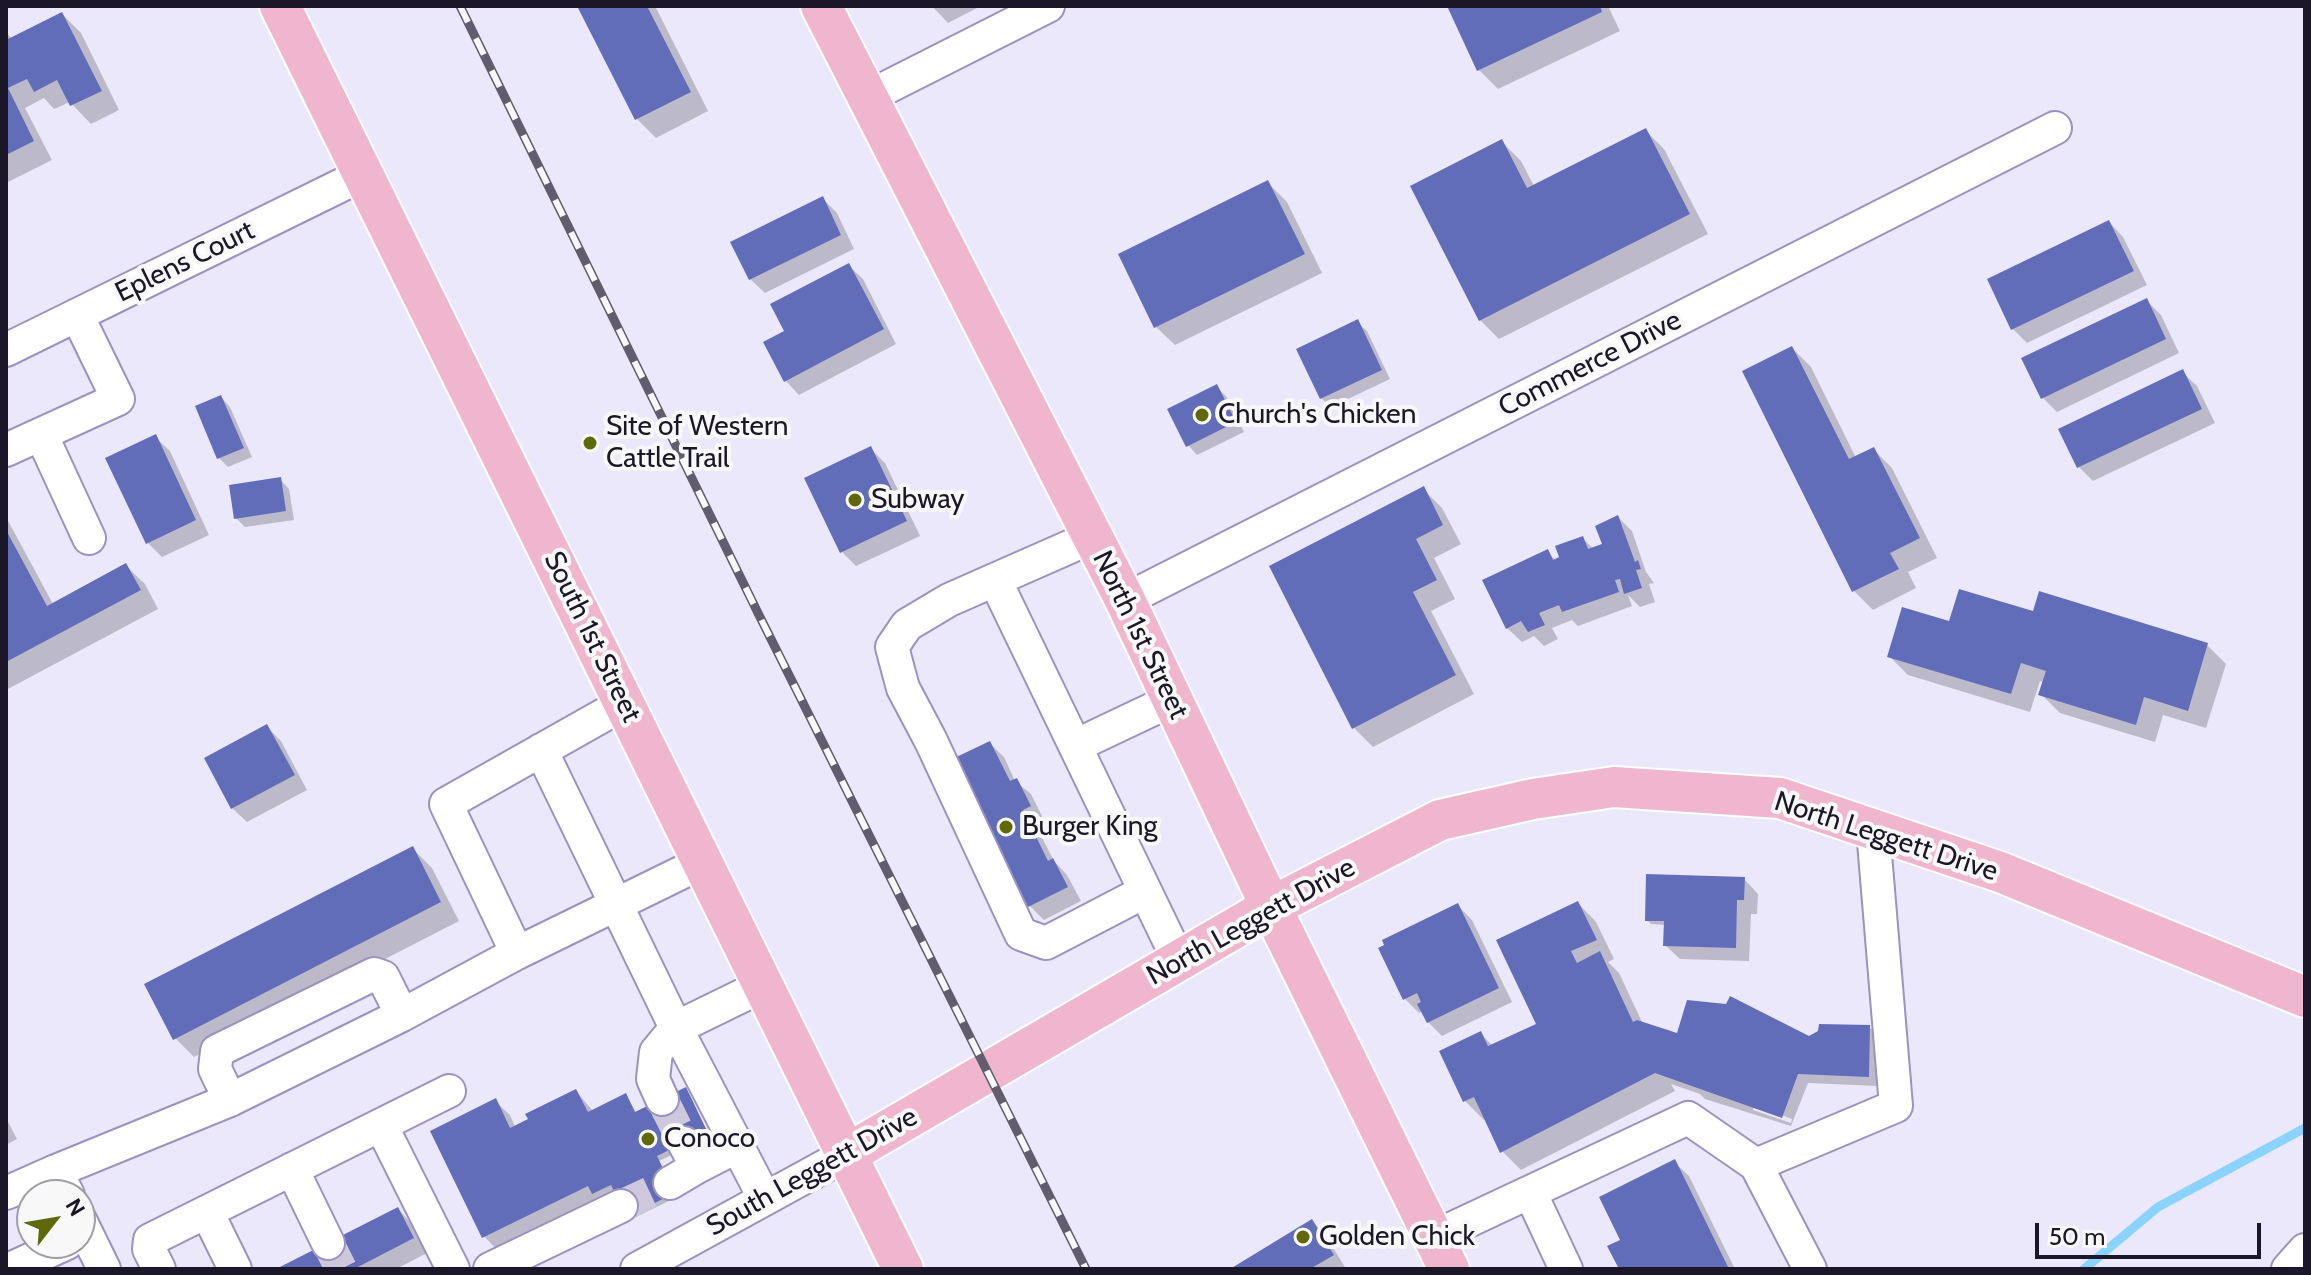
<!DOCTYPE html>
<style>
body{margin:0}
#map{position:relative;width:2311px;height:1275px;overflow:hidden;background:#ece8fc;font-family:Cabin,sans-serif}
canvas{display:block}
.frame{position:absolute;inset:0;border:8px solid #1b1628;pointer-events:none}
.north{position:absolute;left:16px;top:1179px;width:80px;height:80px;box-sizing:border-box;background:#f8f8f8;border:2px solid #a09ea5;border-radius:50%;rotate:59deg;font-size:22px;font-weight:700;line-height:32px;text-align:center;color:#1b1628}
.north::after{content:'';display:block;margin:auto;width:28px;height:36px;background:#5f680b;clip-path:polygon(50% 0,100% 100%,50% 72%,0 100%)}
.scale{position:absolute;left:2035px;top:1223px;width:226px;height:36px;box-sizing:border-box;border:4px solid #1b1628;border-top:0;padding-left:10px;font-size:24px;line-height:28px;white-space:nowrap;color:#1b1628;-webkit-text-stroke:6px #f8f8f8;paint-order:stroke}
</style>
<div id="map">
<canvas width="2311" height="1275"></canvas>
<div class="frame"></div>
<div class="north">N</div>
<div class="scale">50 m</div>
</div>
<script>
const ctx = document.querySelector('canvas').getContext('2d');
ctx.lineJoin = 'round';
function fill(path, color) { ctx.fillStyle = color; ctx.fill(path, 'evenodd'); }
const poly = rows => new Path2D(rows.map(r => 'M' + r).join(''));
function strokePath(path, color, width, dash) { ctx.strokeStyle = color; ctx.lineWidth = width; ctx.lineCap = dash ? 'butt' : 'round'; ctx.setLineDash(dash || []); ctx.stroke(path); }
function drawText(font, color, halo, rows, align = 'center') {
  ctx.font = font + ' Cabin,sans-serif'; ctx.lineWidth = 8; ctx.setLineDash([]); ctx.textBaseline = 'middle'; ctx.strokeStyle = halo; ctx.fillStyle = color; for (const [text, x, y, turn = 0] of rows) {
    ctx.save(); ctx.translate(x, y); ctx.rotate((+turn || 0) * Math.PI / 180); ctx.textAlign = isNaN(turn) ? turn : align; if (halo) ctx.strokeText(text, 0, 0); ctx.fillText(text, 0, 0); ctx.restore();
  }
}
fill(poly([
 [580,6,655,6,708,111,656,138,637,119],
 [932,6,981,6,948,23],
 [1449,6,1608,6,1620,31,1498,89,1479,70],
 [62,14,81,33,119,110,91,124,70,102,54,109,44,98,25,108,52,160,6,183,6,32,12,39],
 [1645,130,1664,149,1708,234,1499,339,1480,320,1502,142,1521,161,1534,186],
 [1268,183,1287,202,1322,273,1175,345,1156,327],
 [822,198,837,213,854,249,765,293,750,279],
 [2109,222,2123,237,2147,285,2027,343,2013,329],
 [848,265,863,279,896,344,799,395,785,380,786,332],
 [2147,301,2161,315,2179,353,2057,412,2043,398],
 [1357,322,1367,331,1390,379,1331,407,1321,398],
 [1792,348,1811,367,1856,458,1873,449,1892,468,1937,558,1908,572,1916,588,1873,610,1854,591],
 [2182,372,2197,386,2215,423,2093,481,2079,467],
 [1216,387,1226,396,1244,432,1197,455,1188,445],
 [221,397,230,407,252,457,228,467,219,458],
 [155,437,170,451,209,535,162,557,148,543],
 [870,448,885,463,920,536,856,566,842,552],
 [280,479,289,489,294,520,245,527,236,518],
 [1423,489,1442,508,1461,544,1434,558,1455,599,1431,611,1474,694,1373,747,1354,728],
 [6,517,53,604,126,566,145,584,158,609,6,690],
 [1618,517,1632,531,1646,572,1654,583,1649,584,1655,602,1640,607,1628,595,1632,606,1578,626,1572,620,1552,628,1558,639,1544,646,1534,636,1522,642,1507,628,1548,552,1556,561,1582,538,1594,549,1604,546],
 [2034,614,2207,645,2226,664,2206,728,2163,715,2155,742,2060,713,2041,694,2044,683,2040,681,2030,712,1908,675,1889,656,1950,623],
 [267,727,281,741,307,790,247,822,232,808],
 [989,743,1004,757,1015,781,1031,794,1044,820,1035,824,1054,861,1067,875,1081,901,1044,920,1030,906,1007,860,992,846],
 [413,849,432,868,459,921,194,1057,175,1038],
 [1744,879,1758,894,1757,914,1751,914,1749,961,1680,959,1665,945,1666,925,1651,924,1647,920],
 [1578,903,1596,922,1614,959,1608,962,1619,973,1643,1024,1679,1036,1809,1038,1869,1027,1879,1037,1878,1086,1808,1083,1791,1126,1705,1099,1700,1094,1671,1084,1675,1091,1521,1170,1502,1151,1486,1119,1484,1120,1465,1101,1481,1034,1493,1046,1539,1024],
 [1753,1105,1792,1119,1791,1123,1753,1110],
 [1458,906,1472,920,1512,1002,1442,1036,1428,1022,1423,1011,1419,1013,1405,999],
 [685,1090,710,1136,659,1161,677,1197,632,1219,628,1215,498,1251,484,1236,495,1101,510,1115,515,1127,576,1091,593,1111,626,1096,637,1114],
 [6,1118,17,1139,6,1145],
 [1674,1162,1689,1176,1735,1269,1621,1269,1623,1241],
 [398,1209,412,1224,427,1253,396,1269,281,1269],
 [1312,1221,1326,1236,1346,1269,1233,1269]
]), '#0003');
strokePath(poly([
 [2084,1269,2158,1207,2305,1128]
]), '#89d3fe', 9);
fill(poly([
 [577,6,647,6,691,92,635,120],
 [1447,6,1600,6,1602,12,1477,71],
 [62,12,102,91,70,106,57,80,34,92,27,79,8,88,34,141,6,155,6,40],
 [1646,128,1690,214,1479,321,1410,186,1502,139,1527,188],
 [1268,180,1305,254,1154,328,1118,254],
 [823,196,841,235,749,280,730,242],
 [2109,220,2134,271,2011,330,1987,279],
 [849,263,884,329,784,382,763,342,784,331,770,304],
 [2147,298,2166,339,2041,399,2021,358],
 [1358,319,1382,370,1320,399,1296,349],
 [1792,346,1849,459,1874,447,1920,538,1890,553,1899,569,1852,592,1742,371],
 [2183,369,2202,409,2077,468,2058,429],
 [1217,384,1236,422,1186,447,1167,409],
 [221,395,244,448,217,459,195,406],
 [156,434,196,520,146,544,105,458],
 [871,446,907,521,840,553,804,478],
 [281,477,286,511,234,519,229,485],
 [1424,486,1443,525,1416,539,1437,580,1413,592,1456,675,1352,729,1269,566],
 [1618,515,1635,562,1638,560,1641,569,1636,570,1642,588,1624,594,1620,579,1615,580,1619,592,1562,612,1559,605,1539,613,1545,625,1528,632,1521,621,1506,629,1482,580,1548,549,1553,560,1559,557,1555,546,1583,536,1588,549,1602,544,1595,526],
 [6,530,47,606,126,563,141,590,6,662],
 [1959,589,2033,611,2039,591,2208,643,2188,711,2144,697,2136,725,2038,695,2046,671,2021,663,2011,694,1887,657,1902,607,1949,621],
 [267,724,295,775,231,809,204,758],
 [990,741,1010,781,1017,778,1031,806,1023,810,1048,861,1053,858,1068,887,1028,907,997,844,948,761],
 [413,846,441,902,173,1040,144,984],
 [1646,874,1745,877,1744,900,1737,900,1736,948,1663,946,1664,921,1645,921],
 [1578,901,1597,940,1571,951,1577,963,1600,951,1633,1022,1637,1020,1677,1033,1687,1000,1726,1004,1730,996,1809,1036,1818,1031,1819,1024,1870,1025,1869,1077,1798,1074,1782,1118,1655,1073,1500,1153,1474,1097,1463,1102,1439,1051,1481,1031,1488,1046,1536,1024,1496,940],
 [1458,903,1499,988,1427,1023,1417,1004,1421,1002,1417,993,1403,1000,1378,948,1384,945,1382,940],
 [686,1087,707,1131,657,1156,675,1193,626,1217,611,1185,592,1194,588,1186,482,1238,430,1131,496,1098,510,1128,528,1119,525,1114,576,1089,588,1112,626,1093,635,1112],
 [1675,1159,1729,1269,1619,1269,1607,1246,1620,1240,1599,1197],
 [398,1207,414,1238,354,1269,276,1269],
 [1312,1219,1334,1255,1310,1269,1230,1269]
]), '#626dba');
strokePath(poly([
 [662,1099,684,1143],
 [621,1206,670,1183],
 [328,1243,341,1269]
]), '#cdc8dc', 32, [32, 16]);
const minor = poly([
 [866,98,1048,6],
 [6,350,364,174],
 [41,434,89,538],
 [6,450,118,399,77,315],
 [1092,537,949,600,907,625,892,647,903,688,931,741,1021,934,1046,943,1144,892],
 [995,580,1179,961],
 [1125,600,2055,128],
 [1075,746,1172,700],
 [541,750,676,1028,765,1199],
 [517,953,446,804,625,703],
 [662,1099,653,1079,656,1052,676,1028,764,985],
 [230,1100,215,1069,217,1051,374,974,383,977,402,1015],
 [381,1125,453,1269],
 [684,1143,697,1167,736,1147],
 [1756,1165,1896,1106,1873,830],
 [292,1169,328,1243],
 [670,1183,697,1167],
 [1530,1192,1566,1269],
 [6,1193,56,1171],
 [68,1195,56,1171,230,1100,402,1015,517,953,703,862],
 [207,1212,235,1269],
 [80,1220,104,1269],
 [1434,1237,1688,1118,1756,1165,1810,1269],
 [10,1269,67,1243],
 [159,1269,149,1249,150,1240,449,1091],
 [490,1269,621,1206],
 [637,1269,847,1154],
 [2288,1269,2305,1250]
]);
const major = poly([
 [280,6,903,1269],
 [821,6,1125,600,1271,907,1449,1269],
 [847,1154,1271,907,1440,820,1533,799,1614,787,1780,798,2000,872,2305,997]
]);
strokePath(minor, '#9d91c1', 36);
strokePath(major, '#fff', 44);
strokePath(minor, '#fff', 32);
strokePath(major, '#efb6cd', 40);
const rail = poly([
 [460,6,758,613,1086,1269]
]);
strokePath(rail, '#615d6f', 9);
strokePath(rail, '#f8f8f8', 6, [18]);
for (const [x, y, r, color] of [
 [1202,415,8,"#5f680b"],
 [590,443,8,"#5f680b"],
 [855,500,8,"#5f680b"],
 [1006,827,8,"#5f680b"],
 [648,1139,8,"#5f680b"],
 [1303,1237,8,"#5f680b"]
]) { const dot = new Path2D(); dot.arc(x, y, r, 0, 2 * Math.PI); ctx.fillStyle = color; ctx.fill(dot); strokePath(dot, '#f8f8f8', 3); }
drawText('28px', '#1b1628', '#f8f8f8', [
 ["Eplens Court",185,262,-26],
 ["Commerce Drive",1590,364,-27],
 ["North 1st Street",1140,635,64],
 ["South 1st Street",592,637,64],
 ["North Leggett Drive",1886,837,18],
 ["North Leggett Drive",1251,922,-29],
 ["South Leggett Drive",812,1172,-29]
]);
drawText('28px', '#1b1628', '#f8f8f8', [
 ["Church's Chicken",1218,415],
 ["Site of Western",606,427],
 ["Cattle Trail",606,459],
 ["Subway",871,500],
 ["Burger King",1022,827],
 ["Conoco",664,1139],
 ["Golden Chick",1319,1237]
], 'left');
</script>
